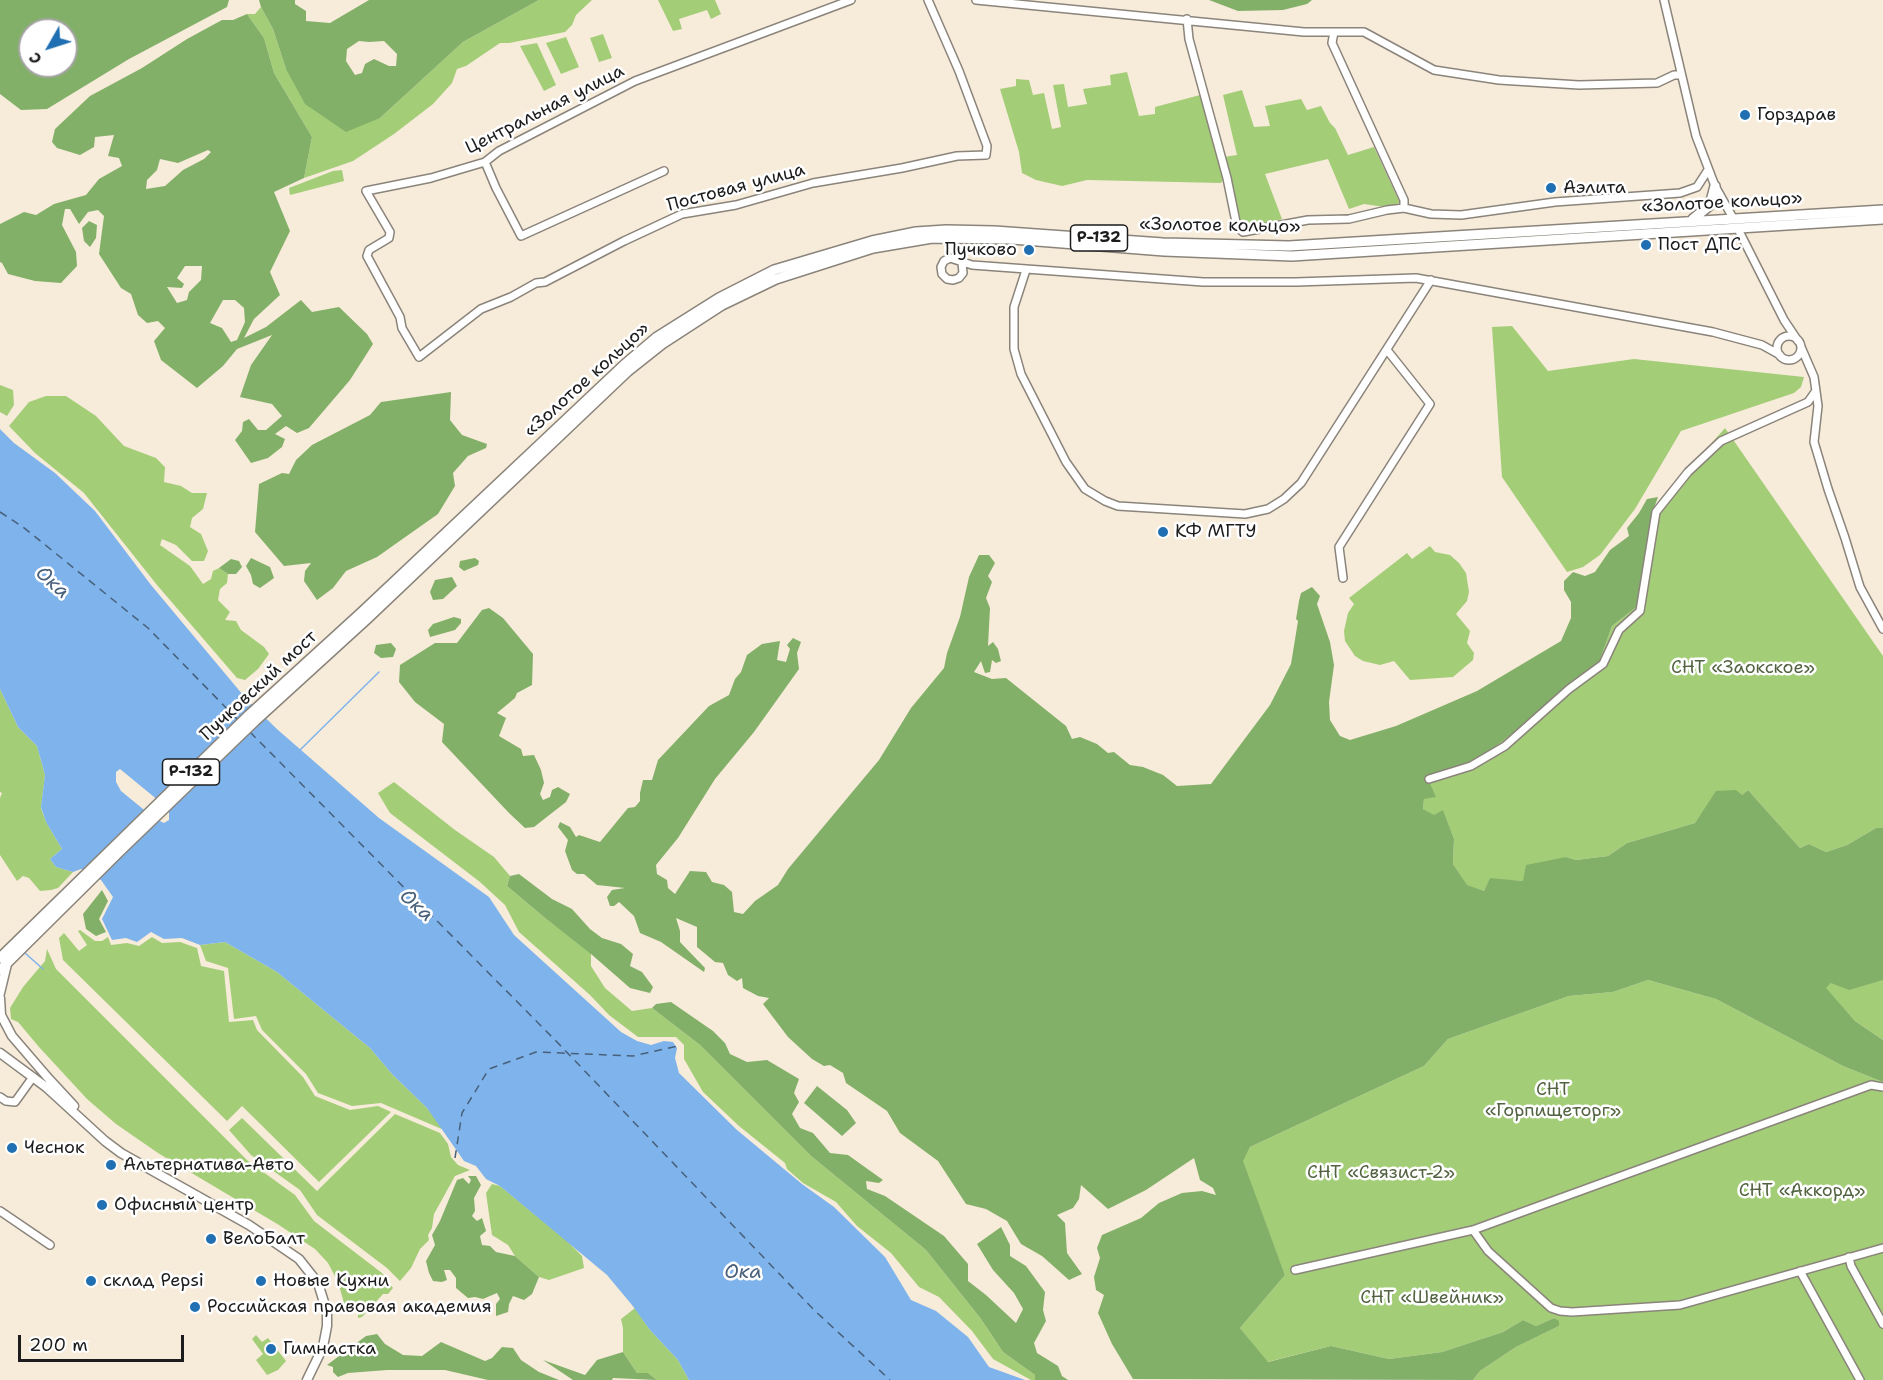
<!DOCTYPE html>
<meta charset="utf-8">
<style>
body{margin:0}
#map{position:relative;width:1883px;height:1380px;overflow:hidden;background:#f7ebda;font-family:"Shantell Sans",sans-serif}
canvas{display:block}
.north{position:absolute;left:18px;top:18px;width:60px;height:60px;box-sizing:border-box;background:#fff;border:2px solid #a4a4a4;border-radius:50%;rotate:231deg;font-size:16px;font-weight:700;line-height:24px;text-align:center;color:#1c1c1c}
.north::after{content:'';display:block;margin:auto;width:21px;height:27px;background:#1f6fb2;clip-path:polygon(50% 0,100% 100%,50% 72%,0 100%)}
.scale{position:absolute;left:18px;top:1335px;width:166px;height:27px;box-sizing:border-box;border:3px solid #1c1c1c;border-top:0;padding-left:8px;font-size:18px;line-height:21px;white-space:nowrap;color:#1c1c1c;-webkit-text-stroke:4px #fff;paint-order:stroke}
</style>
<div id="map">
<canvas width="1883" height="1380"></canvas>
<div class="north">С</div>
<div class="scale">200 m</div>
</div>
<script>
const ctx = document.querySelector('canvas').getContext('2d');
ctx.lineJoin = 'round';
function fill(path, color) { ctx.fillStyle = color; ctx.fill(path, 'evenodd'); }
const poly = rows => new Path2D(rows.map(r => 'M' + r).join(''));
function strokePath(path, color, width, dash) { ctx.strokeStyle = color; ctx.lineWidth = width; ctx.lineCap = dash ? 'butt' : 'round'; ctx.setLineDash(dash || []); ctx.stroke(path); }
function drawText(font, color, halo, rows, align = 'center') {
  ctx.font = font + ' "Shantell Sans",sans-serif'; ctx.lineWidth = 5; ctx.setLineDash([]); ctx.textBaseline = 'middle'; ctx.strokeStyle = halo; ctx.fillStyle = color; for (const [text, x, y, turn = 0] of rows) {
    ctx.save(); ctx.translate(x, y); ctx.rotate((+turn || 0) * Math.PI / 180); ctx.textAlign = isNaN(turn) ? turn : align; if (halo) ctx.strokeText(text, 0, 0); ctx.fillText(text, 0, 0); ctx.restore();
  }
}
fill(poly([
 [539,0,592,0,576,15,572,25,565,32,509,43,500,43,466,66,457,69,452,83,433,104,394,134,353,161,304,178,312,137,274,73,264,38,247,14,255,14,261,7,273,29,286,69,380,118,463,42],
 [658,0,715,0,721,14,711,19,707,10,679,19,682,29,673,31],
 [603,34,612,58,599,62,590,38],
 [566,37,579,67,561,74,546,43],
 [537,43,556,85,544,91,520,46],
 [1127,72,1139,116,1155,114,1155,107,1200,95,1224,178,1221,183,1087,180,1062,186,1036,180,1022,173,1019,152,1000,89,1016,86,1016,79,1029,80,1033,95,1044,93,1052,129,1061,127,1053,85,1064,84,1068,107,1087,104,1083,89,1111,85,1110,75],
 [1242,90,1254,127,1270,126,1265,106,1301,99,1307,110,1321,106,1330,123,1335,128,1348,155,1374,147,1400,203,1385,207,1364,204,1349,209,1328,159,1265,174,1282,219,1263,225,1247,226,1241,223,1229,184,1230,176,1224,157,1237,155,1223,95],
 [342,170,344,181,290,195,289,188,333,171],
 [1512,326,1548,371,1634,359,1804,377,1801,387,1794,393,1681,431,1635,509,1600,555,1583,567,1567,572,1502,477,1492,327],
 [0,385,13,390,14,405,7,416,0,412],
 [46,396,66,396,96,416,124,446,156,458,165,467,164,482,181,486,192,493,207,493,203,509,192,518,190,527,201,534,208,551,204,561,192,561,176,545,162,539,160,545,190,566,203,584,211,579,213,571,219,568,228,574,227,583,220,589,218,600,230,612,225,620,236,621,241,630,264,647,269,654,258,669,245,680,237,678,157,585,84,493,35,453,9,426,29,402],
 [1725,428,1883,656,1883,828,1876,828,1847,845,1826,852,1809,844,1800,848,1748,790,1742,795,1705,809,1695,823,1627,843,1608,856,1576,860,1566,857,1523,881,1490,879,1484,891,1467,886,1453,864,1454,839,1443,811,1434,816,1423,809,1424,798,1435,797,1427,777,1597,668,1612,626,1639,605,1654,508],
 [1430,546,1435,552,1450,555,1459,563,1466,573,1469,592,1467,601,1456,614,1470,631,1467,643,1474,653,1473,660,1453,677,1410,680,1394,661,1380,665,1363,661,1355,656,1345,641,1344,631,1348,613,1354,604,1349,598,1407,553,1412,559],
 [0,689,18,727,37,746,45,775,41,808,46,822,62,849,50,859,56,867,73,872,58,888,51,890,40,891,29,878,23,876,17,881,0,855,0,798,2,793,0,792],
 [394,782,455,830,494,857,510,876,507,886,545,918,591,953,591,966,605,988,632,1011,652,1008,700,1045,811,1156,926,1250,981,1319,1003,1352,1035,1375,1035,1380,1031,1380,993,1359,972,1331,939,1297,919,1287,891,1253,857,1226,836,1202,803,1183,787,1169,785,1163,739,1126,703,1092,684,1059,684,1045,676,1037,638,1037,609,1015,590,995,519,932,505,905,480,882,390,813,378,793],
 [80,930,95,941,102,941,108,937,111,945,127,943,139,946,152,937,162,943,180,942,197,948,201,966,224,971,229,1022,253,1020,257,1030,303,1077,315,1096,350,1110,378,1106,391,1112,319,1182,242,1106,227,1121,63,960,59,938,64,933,79,951,87,945,78,931],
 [225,942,277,972,370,1048,392,1074,427,1108,444,1130,381,1103,352,1106,318,1093,306,1074,262,1030,256,1016,234,1019,228,968,206,961,200,945],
 [47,949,56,969,248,1161,295,1195,314,1221,382,1273,393,1288,388,1294,383,1294,362,1317,358,1318,358,1304,346,1310,338,1282,328,1263,315,1249,279,1225,158,1153,116,1124,87,1099,39,1047,18,1022,11,1019,10,1008,23,987,45,961],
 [1648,980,1716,999,1843,1066,1883,1082,1883,1380,1473,1380,1480,1371,1516,1347,1559,1326,1554,1318,1536,1326,1523,1320,1503,1332,1442,1352,1389,1359,1331,1346,1267,1362,1240,1328,1285,1275,1242,1161,1250,1147,1424,1066,1448,1039,1569,996,1613,992],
 [1883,980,1883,1040,1855,1021,1825,988,1831,983],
 [395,1114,440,1133,448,1144,451,1157,458,1165,470,1170,455,1176,434,1214,432,1228,428,1235,429,1240,420,1249,411,1268,400,1281,387,1268,317,1215,300,1190,251,1155,229,1130,242,1118,317,1191],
 [492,1184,500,1186,566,1240,582,1256,584,1268,549,1280,539,1277,515,1256,508,1245,492,1235,486,1193],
 [635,1308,650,1330,678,1360,689,1380,657,1380,648,1373,637,1373,623,1352,623,1328,621,1319],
 [256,1335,262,1342,268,1338,286,1361,278,1370,267,1375,256,1360,263,1354,252,1339]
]), '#a4cd78');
fill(poly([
 [0,0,229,0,227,7,129,59,47,109,21,110,0,94],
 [30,30,66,30,66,66,30,66],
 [259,0,295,0,295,4,306,11,306,21,330,23,369,0,539,0,463,42,380,118,346,132,305,104,286,69,273,29,261,7],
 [359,41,369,42,384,41,397,54,396,66,389,66,374,59,365,64,362,73,355,75,346,61,347,49],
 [1209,0,1312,0,1307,4,1283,10,1238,11],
 [247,14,264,38,274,73,312,137,304,178,274,192,290,231,270,272,280,295,254,319,244,338,266,327,301,300,312,312,339,307,367,334,373,344,350,380,309,428,297,433,286,426,275,434,285,439,282,447,268,458,251,463,235,440,242,431,243,422,249,419,258,430,266,430,282,416,272,404,240,397,251,365,272,335,237,349,223,366,197,388,161,360,154,341,165,328,158,321,147,323,138,315,131,294,121,288,99,254,104,216,98,210,88,212,79,224,70,209,65,209,62,225,76,252,77,266,61,283,35,281,8,274,2,263,0,262,0,224,24,212,36,215,54,204,86,195,99,179,122,166,119,158,108,156,114,135,95,137,94,147,80,155,57,148,52,142,55,129,90,96,142,68,187,39,222,20,233,20],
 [208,150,211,152,204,159,183,170,165,186,146,189,147,180,157,170,160,159,178,163],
 [185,266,202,266,201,280,189,292,187,300,177,303,167,287,182,288,184,284,177,278],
 [223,300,235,300,244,308,245,322,237,340,231,342,222,328,210,323],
 [89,221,97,225,96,238,90,247,84,241,82,228],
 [451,392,450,420,462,435,487,444,486,448,468,456,453,473,455,486,438,514,377,557,346,571,333,588,317,600,304,581,305,571,311,563,284,566,255,532,259,484,282,473,289,474,296,460,312,445,370,415,381,402],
 [1658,497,1654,508,1639,605,1612,626,1597,668,1480,758,1427,777,1436,797,1424,799,1423,809,1434,815,1443,810,1454,839,1453,864,1467,885,1484,891,1490,878,1523,881,1526,865,1566,857,1576,860,1608,856,1627,843,1695,823,1716,791,1736,790,1742,795,1748,790,1800,848,1809,844,1826,852,1847,845,1876,828,1883,828,1883,980,1849,990,1831,983,1826,988,1855,1021,1883,1040,1883,1082,1843,1066,1716,999,1648,980,1613,992,1569,996,1448,1039,1424,1066,1250,1147,1243,1161,1285,1275,1240,1328,1268,1362,1331,1346,1389,1359,1442,1352,1503,1332,1523,1320,1536,1326,1554,1318,1559,1321,1559,1326,1516,1347,1480,1371,1473,1380,1133,1379,1112,1344,1098,1313,1104,1295,1096,1290,1094,1277,1100,1258,1097,1248,1102,1235,1141,1218,1159,1203,1182,1193,1202,1191,1216,1195,1213,1188,1200,1180,1194,1158,1146,1190,1108,1209,1081,1185,1079,1199,1073,1208,1057,1215,1065,1223,1067,1253,1082,1274,1069,1280,1042,1256,1021,1244,1007,1221,986,1209,966,1204,938,1161,900,1133,887,1111,846,1083,843,1073,830,1065,824,1066,812,1059,788,1037,763,1004,769,998,758,996,743,988,742,978,737,981,728,975,723,963,715,962,697,947,697,927,676,918,680,931,680,942,705,968,704,972,661,942,640,933,634,916,619,902,614,906,610,906,607,897,612,890,625,888,597,885,584,874,577,874,572,870,565,851,568,840,558,827,560,822,570,827,576,837,579,835,600,842,628,808,635,807,640,801,640,793,643,780,652,780,658,760,709,706,729,695,735,679,741,672,747,655,762,644,780,641,777,660,786,662,790,649,787,645,793,638,801,642,797,653,799,669,754,732,715,779,678,838,656,865,657,874,667,880,668,888,675,894,690,871,706,872,712,882,724,885,732,892,734,912,743,914,755,901,778,885,788,869,879,760,911,708,944,668,947,653,960,617,969,577,979,555,989,555,995,563,988,576,992,582,986,598,990,608,988,646,993,642,998,649,1001,661,996,663,992,660,990,672,985,673,981,661,974,672,992,679,1006,678,1066,726,1072,739,1080,737,1097,744,1108,753,1114,752,1130,765,1143,767,1163,775,1177,786,1211,784,1270,705,1291,664,1298,621,1296,619,1299,601,1301,593,1312,587,1320,596,1317,604,1330,642,1334,665,1329,702,1330,720,1340,736,1350,740,1396,726,1477,691,1561,641,1571,618,1571,602,1564,590,1564,581,1573,572,1585,576,1595,572,1610,550,1629,536,1627,528,1639,513,1647,499],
 [251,558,270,567,274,578,260,588,253,584,251,575,246,566],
 [475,558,479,561,478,565,464,571,459,567,460,561],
 [231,559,239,561,242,567,236,574,228,574,219,568],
 [452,577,457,586,443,599,433,600,430,592,435,580],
 [489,608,503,618,533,654,532,685,517,693,515,698,497,713,506,718,499,736,521,749,523,756,534,755,541,770,544,783,540,794,543,800,550,797,552,790,558,787,570,794,566,802,534,827,525,828,509,813,442,742,444,724,415,702,399,682,400,665,435,643,457,643,482,610],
 [454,617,461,619,461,623,455,630,430,637,428,630,433,624],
 [391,643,396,649,393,657,381,658,374,653,376,645],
 [519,874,552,899,572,909,590,929,602,938,621,944,633,954,630,966,642,972,653,987,650,993,630,988,591,954,545,918,507,886,510,876],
 [102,890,108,901,99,919,106,932,96,936,86,929,83,914],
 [671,1002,713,1031,725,1043,730,1054,747,1062,767,1060,799,1079,794,1093,799,1102,792,1114,800,1128,813,1133,830,1153,848,1155,883,1180,879,1183,866,1181,867,1189,885,1196,944,1236,968,1264,968,1281,986,1295,1016,1323,1023,1309,1014,1293,993,1270,977,1244,1001,1227,1010,1245,1010,1256,1026,1266,1045,1292,1043,1310,1046,1321,1034,1343,1037,1353,1058,1366,1062,1376,1068,1380,1035,1380,1035,1375,1003,1352,981,1319,926,1250,811,1156,700,1045,652,1008,656,1004],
 [817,1086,847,1110,856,1123,842,1136,804,1103],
 [468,1176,476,1176,481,1185,474,1198,475,1211,472,1216,477,1221,482,1218,486,1231,480,1236,482,1245,490,1246,496,1252,515,1256,539,1277,532,1294,524,1300,513,1296,509,1304,508,1312,496,1316,496,1304,500,1299,497,1293,483,1299,475,1297,468,1298,456,1288,456,1278,450,1270,444,1270,447,1280,442,1282,433,1281,429,1273,426,1261,435,1245,432,1235,440,1221,457,1180,463,1178,469,1184,471,1180],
 [377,1334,385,1344,403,1355,422,1356,441,1342,485,1361,492,1358,502,1347,513,1348,521,1360,539,1372,559,1380,488,1380,445,1370,387,1370,348,1373,338,1377,333,1372,333,1367,327,1365,366,1336],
 [623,1352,637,1373,648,1373,657,1380,613,1378,612,1380,573,1380,543,1360,585,1375,597,1360]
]), '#83b068');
fill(poly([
 [0,429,14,443,55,473,95,511,151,585,248,701,278,730,379,818,489,897,514,935,621,1032,637,1041,651,1045,664,1041,673,1042,677,1048,675,1058,679,1073,737,1130,802,1184,834,1207,885,1257,911,1300,936,1311,968,1337,989,1367,1025,1380,689,1380,678,1360,650,1330,632,1305,607,1275,500,1186,486,1179,476,1166,464,1161,427,1108,392,1074,370,1048,277,972,225,942,200,945,182,938,164,939,151,932,137,942,126,938,112,940,102,919,113,897,101,880,81,869,73,872,56,867,50,859,62,849,46,822,41,807,45,775,37,746,18,727,0,689],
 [120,769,159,801,169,812,169,820,164,823,154,818,121,791,116,782,116,772]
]), '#7eb3ec');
strokePath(poly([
 [300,750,379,672],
 [25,953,43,969]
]), '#7eb3ec', 1.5);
strokePath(poly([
 [0,512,23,527,148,628,238,720],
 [250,732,557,1042,814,1310,890,1380],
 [455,1158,462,1113,489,1069,536,1052,633,1056,678,1046]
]), '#48607a', 1.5, [8, 6]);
const minor = poly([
 [851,0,635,81,499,151,485,162,431,178,366,191,390,232,389,238,369,250,367,256,400,317,402,328,419,357,481,309,511,297,536,283,545,282,624,241,682,214,736,205,813,183,902,168,957,156,986,155,987,146,959,71,928,0],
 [976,0,1304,32,1364,32,1434,70,1499,80,1579,85,1657,83,1674,75,1681,75],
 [1664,0,1696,136,1715,186,1733,218],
 [1187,19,1189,39,1227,178,1237,227,1243,232,1308,220,1349,219,1387,210,1404,208,1431,214,1461,215,1555,202,1680,193,1697,187,1708,170],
 [1334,32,1332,43,1404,200,1404,208],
 [485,162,496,188,521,236,664,171],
 [1738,229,1784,320,1798,341],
 [962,263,963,273,959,278,953,280,947,279,942,274,941,267,944,261,950,258,972,265,1203,282,1296,282,1416,278,1713,332,1762,345,1780,355],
 [1026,270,1014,307,1014,349,1021,374,1066,462,1085,489,1105,501,1118,506,1245,514,1268,509,1284,499,1301,483,1431,280],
 '1777 348a12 12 0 1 1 24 0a12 12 0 1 1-24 0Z',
 [1801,347,1814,377,1818,406,1814,442,1828,489,1845,538,1860,587,1883,629],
 [1343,578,1339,547,1430,404,1387,350],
 [1429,779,1471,766,1505,746,1569,689,1603,664,1619,630,1640,611,1656,512,1688,472,1721,441,1808,402,1815,392],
 [0,1097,6,1101,15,1102,33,1077],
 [0,1211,50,1245],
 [1473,1230,1488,1251,1551,1308,1560,1311,1572,1312,1680,1305,1883,1248],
 [1849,1257,1851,1266,1883,1324],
 [1295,1270,1473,1230,1871,1085,1883,1087],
 [1800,1271,1860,1380]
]);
const major = poly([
 [0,993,7,964],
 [0,998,1,1015,12,1036,49,1079,74,1106],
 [0,1053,46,1087,105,1141,121,1153,249,1225,299,1259,318,1283,327,1312,327,1326,323,1347,307,1380]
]);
const highway = poly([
 [1693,219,1710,205,1715,186],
 [0,958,249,715,362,612,624,365,657,337,719,298,774,270,872,241,916,232,946,230,994,231,1163,243,1289,246,1883,210],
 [0,970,119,852,255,721,368,618,628,371,662,344,722,305,776,279,873,248,932,238,1012,239,1164,251,1292,256,1883,219]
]);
strokePath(minor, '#8a847b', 10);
strokePath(major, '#8a847b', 11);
strokePath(highway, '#8a847b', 12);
strokePath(minor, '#fff', 7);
strokePath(major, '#fff', 8);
strokePath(highway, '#fff', 9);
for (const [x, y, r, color] of [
 [1745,115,6,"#1f6fb2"],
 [1551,188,6,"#1f6fb2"],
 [1646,245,6,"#1f6fb2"],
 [1029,250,6,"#1f6fb2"],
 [1163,532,6,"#1f6fb2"],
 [12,1148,6,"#1f6fb2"],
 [111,1165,6,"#1f6fb2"],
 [102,1205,6,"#1f6fb2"],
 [211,1239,6,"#1f6fb2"],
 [91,1281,6,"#1f6fb2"],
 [261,1281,6,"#1f6fb2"],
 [195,1307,6,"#1f6fb2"],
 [271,1349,6,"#1f6fb2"]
]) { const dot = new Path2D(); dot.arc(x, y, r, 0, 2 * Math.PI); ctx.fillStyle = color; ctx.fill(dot); strokePath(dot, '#fff', 2); }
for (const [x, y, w] of [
 [1099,238,57],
 [191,772,57]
]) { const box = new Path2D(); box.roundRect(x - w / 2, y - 13, w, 26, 4.5); ctx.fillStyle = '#fff'; ctx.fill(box); strokePath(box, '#1c1c1c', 1.5); }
drawText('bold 16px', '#1c1c1c', null, [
 ["Р-132",1099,238],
 ["Р-132",191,772]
]);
drawText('18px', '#1c1c1c', '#fff', [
 ["Центральная улица",545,110,-27],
 ["Постовая улица",736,188,-15],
 ["«Золотое кольцо»",1722,203,-3],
 ["«Золотое кольцо»",1220,226,1],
 ["«Золотое кольцо»",587,380,-42],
 ["Пучковский мост",259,686,-43]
]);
drawText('18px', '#1c1c1c', '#fff', [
 ["Горздрав",1757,115],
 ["Аэлита",1563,188],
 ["Пост ДПС",1658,245],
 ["Пучково",1017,250,"right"],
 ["КФ МГТУ",1175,532],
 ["Чеснок",24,1148],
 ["Альтернатива-Авто",123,1165],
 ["Офисный центр",114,1205],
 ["ВелоБалт",223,1239],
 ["склад Pepsi",103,1281],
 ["Новые Кухни",273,1281],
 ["Российская правовая академия",207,1307],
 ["Гимнастка",283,1349]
], 'left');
drawText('18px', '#526341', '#fff', [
 ["СНТ «Заокское»",1743,668],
 ["СНТ",1553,1090],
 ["«Горпищеторг»",1553,1111],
 ["СНТ «Связист-2»",1381,1173],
 ["СНТ «Аккорд»",1802,1191],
 ["СНТ «Швейник»",1432,1298]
]);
drawText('italic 20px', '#48607a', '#fff', [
 ["Ока",52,583,42],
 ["Ока",416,906,42],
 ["Ока",743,1273]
]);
</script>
